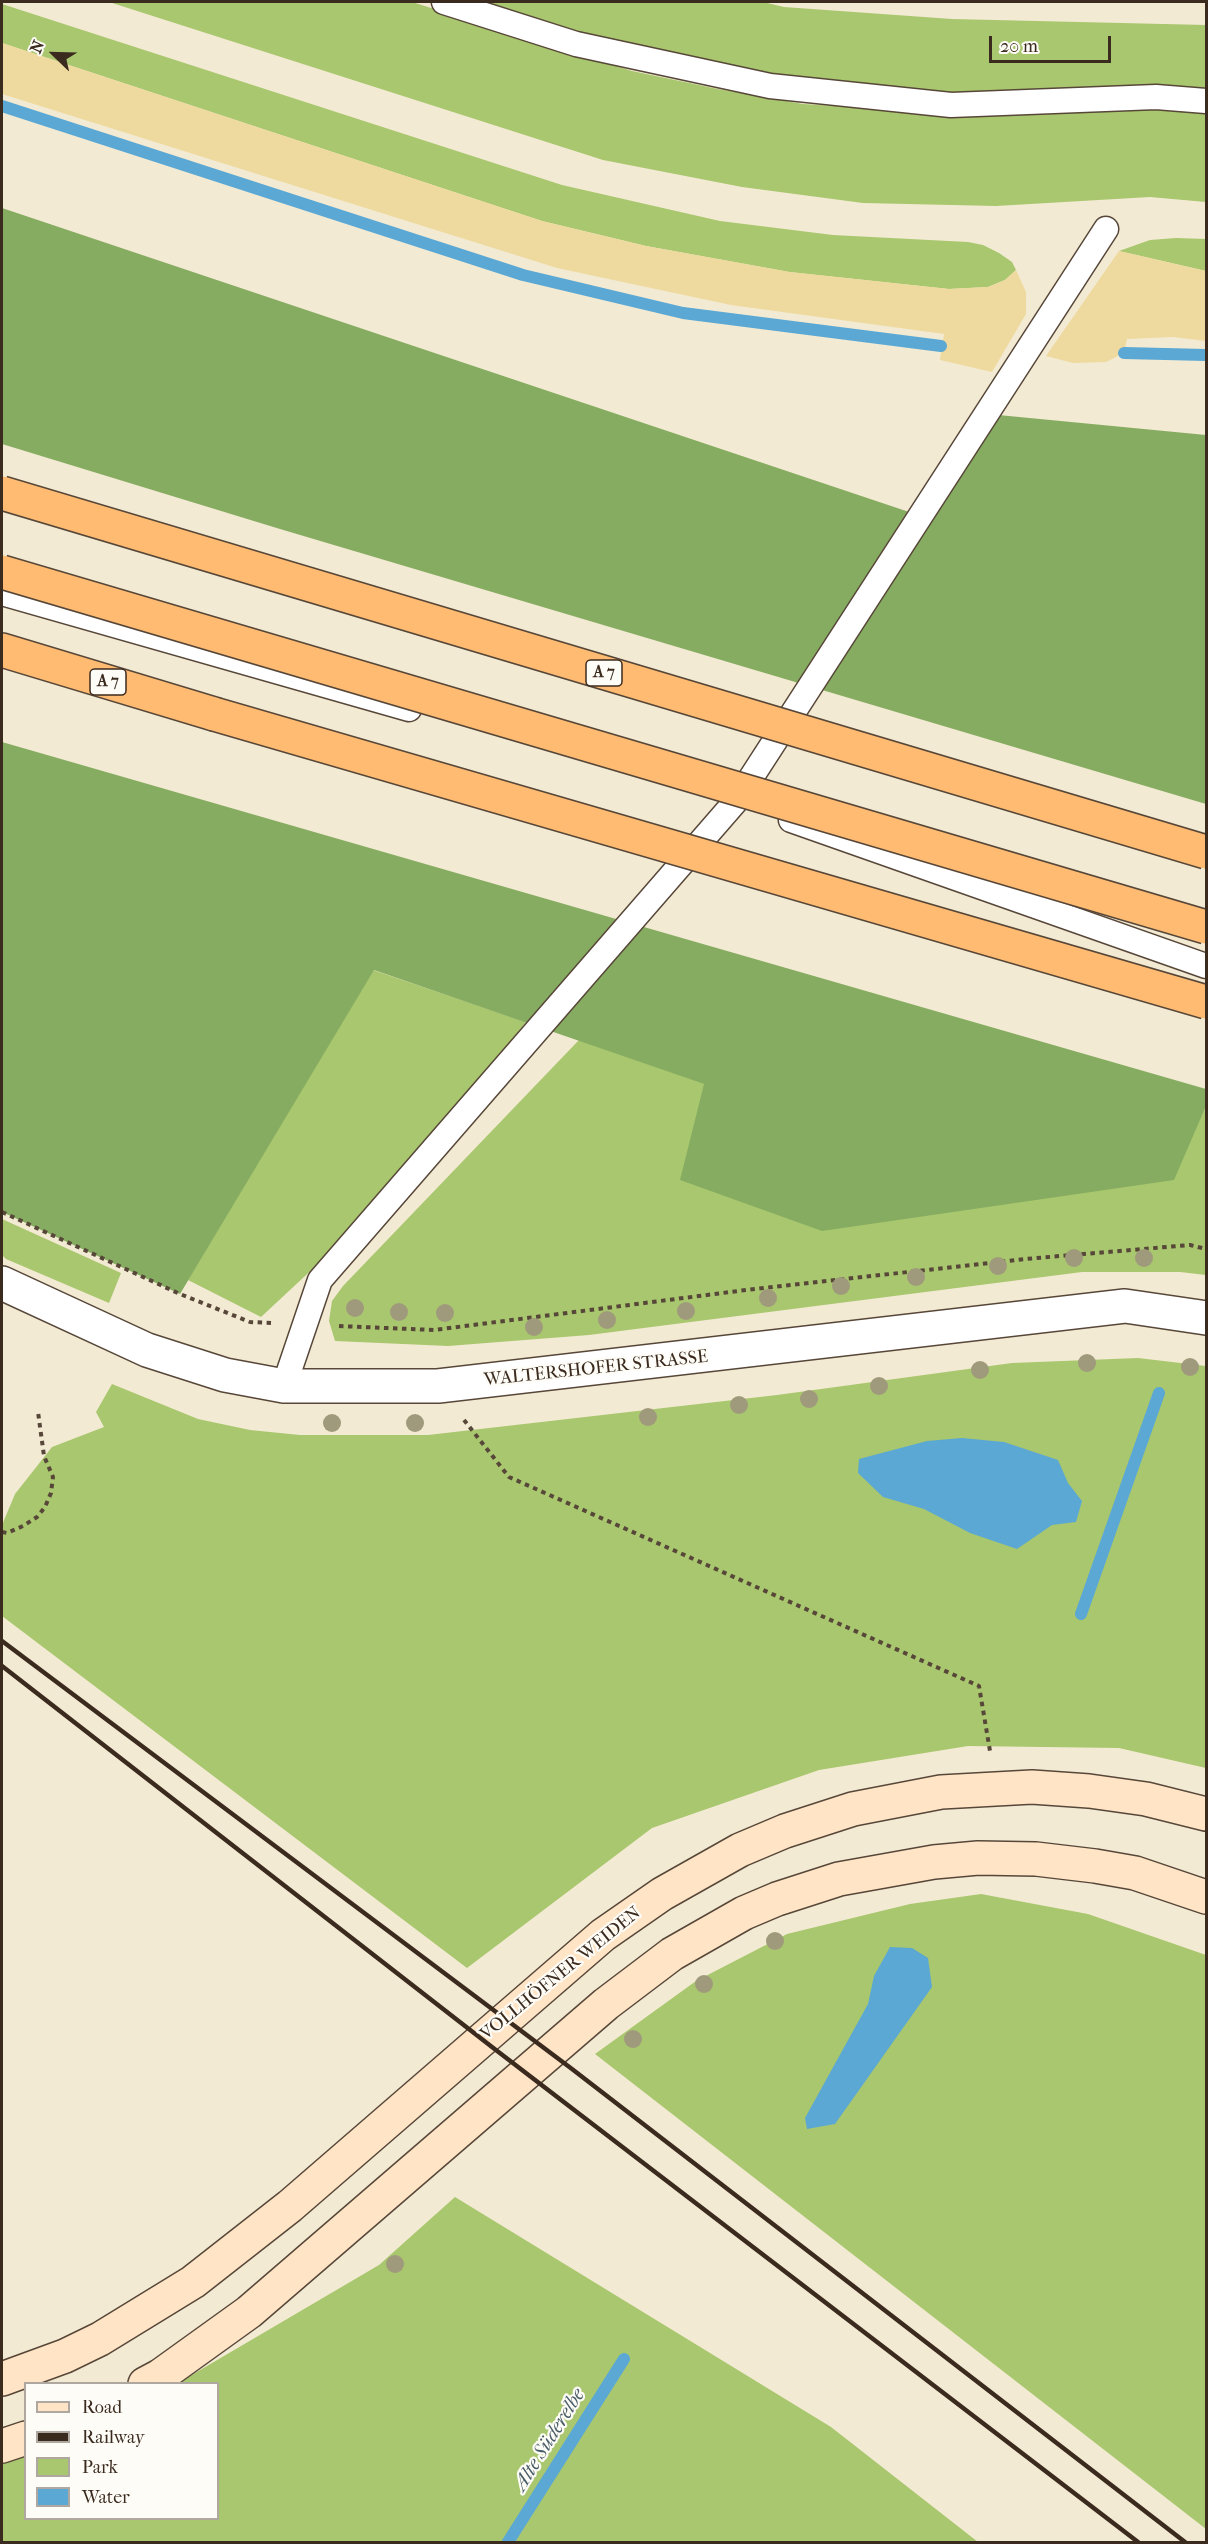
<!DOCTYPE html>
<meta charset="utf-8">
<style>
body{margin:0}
#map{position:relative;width:1208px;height:2544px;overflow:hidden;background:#f3ead3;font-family:"IM FELL French Canon",serif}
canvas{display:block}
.frame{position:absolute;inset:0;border:3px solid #3b2a1e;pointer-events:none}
.legend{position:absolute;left:24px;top:2382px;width:195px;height:138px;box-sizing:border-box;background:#fdfcf7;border:2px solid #afa8a0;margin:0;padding:8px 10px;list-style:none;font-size:18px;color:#3b2a1e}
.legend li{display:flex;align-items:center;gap:12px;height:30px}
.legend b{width:30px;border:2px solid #afa8a0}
.north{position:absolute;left:24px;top:24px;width:60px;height:60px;-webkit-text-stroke:4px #fdfcf7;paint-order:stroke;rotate:293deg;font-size:16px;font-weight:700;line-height:24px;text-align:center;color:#3b2a1e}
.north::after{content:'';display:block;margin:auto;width:21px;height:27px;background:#3b2a1e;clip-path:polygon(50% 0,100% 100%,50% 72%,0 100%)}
.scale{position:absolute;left:989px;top:36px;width:122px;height:27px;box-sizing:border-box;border:3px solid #3b2a1e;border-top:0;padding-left:8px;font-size:18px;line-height:21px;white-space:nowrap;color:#3b2a1e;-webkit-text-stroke:4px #fdfcf7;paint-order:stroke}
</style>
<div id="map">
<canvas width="1208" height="2544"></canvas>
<div class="frame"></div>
<ul class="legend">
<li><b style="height:8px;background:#ffe4c6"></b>Road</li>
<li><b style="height:8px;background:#3b2a1e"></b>Railway</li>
<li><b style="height:16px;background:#a9c76e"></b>Park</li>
<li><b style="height:16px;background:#5ba8d4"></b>Water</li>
</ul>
<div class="north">N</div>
<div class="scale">20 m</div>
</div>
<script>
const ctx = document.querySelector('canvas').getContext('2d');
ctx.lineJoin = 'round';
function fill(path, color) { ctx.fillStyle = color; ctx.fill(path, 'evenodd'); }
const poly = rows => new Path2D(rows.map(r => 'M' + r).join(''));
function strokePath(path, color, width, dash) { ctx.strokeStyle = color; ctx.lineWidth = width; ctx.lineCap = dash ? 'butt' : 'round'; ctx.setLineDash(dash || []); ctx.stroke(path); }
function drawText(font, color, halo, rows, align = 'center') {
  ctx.font = font + ' "IM FELL French Canon",serif'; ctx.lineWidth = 4.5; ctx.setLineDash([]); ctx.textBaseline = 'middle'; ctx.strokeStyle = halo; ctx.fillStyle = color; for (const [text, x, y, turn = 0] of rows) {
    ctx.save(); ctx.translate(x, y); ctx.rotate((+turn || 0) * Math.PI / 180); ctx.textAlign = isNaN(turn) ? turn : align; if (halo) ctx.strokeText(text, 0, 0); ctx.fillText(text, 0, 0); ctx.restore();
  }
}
fill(poly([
 [109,2,412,2,632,71,718,89,803,104,919,111,1165,105,1206,109,1206,202,1150,197,996,206,863,203,742,187,603,160],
 [444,2,763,2,784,7,952,19,1206,25,1206,101,951,105,770,86],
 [2,4,562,185,720,221,833,235,968,242,983,245,999,253,1012,262,1016,270,1005,280,988,287,949,289,789,272,646,246,542,221,2,43],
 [1176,238,1206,239,1206,271,1119,251,1150,240],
 [373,970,526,1022,448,1120,319,1263,261,1317,188,1280],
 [579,1040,705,1084,1199,1121,1206,1106,1206,1275,1180,1272,1082,1272,589,1335,448,1346,335,1341,329,1321,332,1301,343,1286],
 [2,1219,121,1273,109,1303,6,1259,2,1255],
 [1138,1358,1206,1366,1206,1768,1119,1748,968,1746,819,1770,652,1828,467,1968,2,1616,2,1525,15,1494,52,1447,104,1427,96,1412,112,1384,198,1419,250,1430,300,1435,428,1435,777,1395,1012,1363],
 [981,1894,1088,1914,1206,1955,1206,2529,595,2054,696,1981,787,1934,910,1904],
 [455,2197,831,2427,978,2542,2,2542,2,2463,25,2455,26,2518,218,2518,218,2384,178,2383,379,2265]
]), '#a9c76e');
fill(poly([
 [2,208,921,516,988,414,1206,435,1206,804,280,529,2,444],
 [2,742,1206,1089,1206,1106,1174,1180,822,1231,680,1180,704,1084,374,970,180,1294,2,1212]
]), '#86ac61');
fill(poly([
 [2,43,542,221,646,246,790,272,949,289,988,287,1005,280,1016,270,1026,292,1026,314,992,372,940,360,944,334,731,305,557,268,2,94],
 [1119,251,1206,271,1206,341,1173,337,1127,339,1124,353,1106,362,1073,363,1046,356]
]), '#eeda9e');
fill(poly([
 [962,1438,1004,1442,1058,1460,1068,1483,1082,1501,1076,1522,1052,1525,1017,1549,970,1533,924,1509,883,1497,858,1473,859,1459,927,1441],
 [890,1947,912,1948,928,1958,932,1987,835,2124,807,2129,805,2118,868,2004,874,1976]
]), '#5ba8d4');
strokePath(poly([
 [2,106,523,275,683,313,941,346],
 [1124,353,1206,355],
 [1081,1614,1159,1393],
 [508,2542,624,2359]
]), '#5ba8d4', 12);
const service = poly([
 [444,2,576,44,770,86,951,105,1156,97,1206,101],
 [2,593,409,709],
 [791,820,1206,966],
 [284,1386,320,1280,736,801,1106,229]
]);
const minor = poly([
 [2,1283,147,1350,225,1375,284,1386,438,1386,1125,1306,1206,1318]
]);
const secondary = poly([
 [2,2379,65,2356,100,2339,193,2282,290,2206,603,1935,662,1894,740,1850,785,1831,853,1809,941,1792,1032,1787,1089,1791,1146,1799,1206,1814],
 [145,2384,160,2376,249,2312,606,2004,672,1954,744,1913,777,1899,839,1879,934,1862,978,1858,1036,1859,1095,1866,1135,1873,1206,1897],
 [2,2446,26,2438]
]);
const motorway = poly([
 [2,650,214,714]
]);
strokePath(service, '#574739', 27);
strokePath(minor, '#574739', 36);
strokePath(secondary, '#574739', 36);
strokePath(motorway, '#574739', 36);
strokePath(poly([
 [2,1212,180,1294,250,1322,271,1323],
 [339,1326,434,1330,746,1290,1025,1259,1190,1245,1206,1249],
 [464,1420,509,1477,979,1686,990,1751],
 [2,1532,7,1533,23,1526,37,1517,45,1507,51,1493,53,1477,44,1456,38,1412]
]), '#574739', 4, [4.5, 4.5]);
strokePath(service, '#fff', 24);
strokePath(minor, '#fff', 33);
strokePath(secondary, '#ffe4c6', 33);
strokePath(motorway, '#ffbb71', 33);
strokePath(poly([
 [2,1641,572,2069,1185,2542],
 [2,1666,492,2047,1138,2542]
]), '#3b2a1e', 4.5);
const motorwayBridge = poly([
 [2,493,1206,852],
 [2,572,1206,927],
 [214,714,1206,1002]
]);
strokePath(motorwayBridge, '#574739', 36, []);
strokePath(motorwayBridge, '#ffbb71', 33);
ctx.fillStyle = '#a09a7d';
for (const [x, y] of [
 [1074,1258],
 [1144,1258],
 [998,1266],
 [916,1277],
 [841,1286],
 [768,1298],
 [355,1308],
 [686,1311],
 [399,1312],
 [445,1313],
 [607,1320],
 [534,1327],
 [1087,1363],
 [1190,1367],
 [980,1370],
 [879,1386],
 [809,1399],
 [739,1405],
 [648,1417],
 [332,1423],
 [415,1423],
 [775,1941],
 [704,1984],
 [633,2039],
 [395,2264]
]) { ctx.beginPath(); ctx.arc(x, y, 9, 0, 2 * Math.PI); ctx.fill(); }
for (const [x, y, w] of [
 [604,673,36],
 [108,682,36]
]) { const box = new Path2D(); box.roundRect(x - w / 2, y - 13, w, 26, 4.5); ctx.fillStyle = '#fdfcf7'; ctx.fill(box); strokePath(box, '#3b2a1e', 1.5); }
drawText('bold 16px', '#3b2a1e', null, [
 ["A 7",604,673],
 ["A 7",108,682]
]);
drawText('18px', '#3b2a1e', '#fdfcf7', [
 ["WALTERSHOFER STRASSE",596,1369,-6],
 ["VOLLHÖFNER WEIDEN",561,1974,-39]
]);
drawText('italic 20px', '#485c67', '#fdfcf7', [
 ["Alte Süderelbe",550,2440,-58]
]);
</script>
